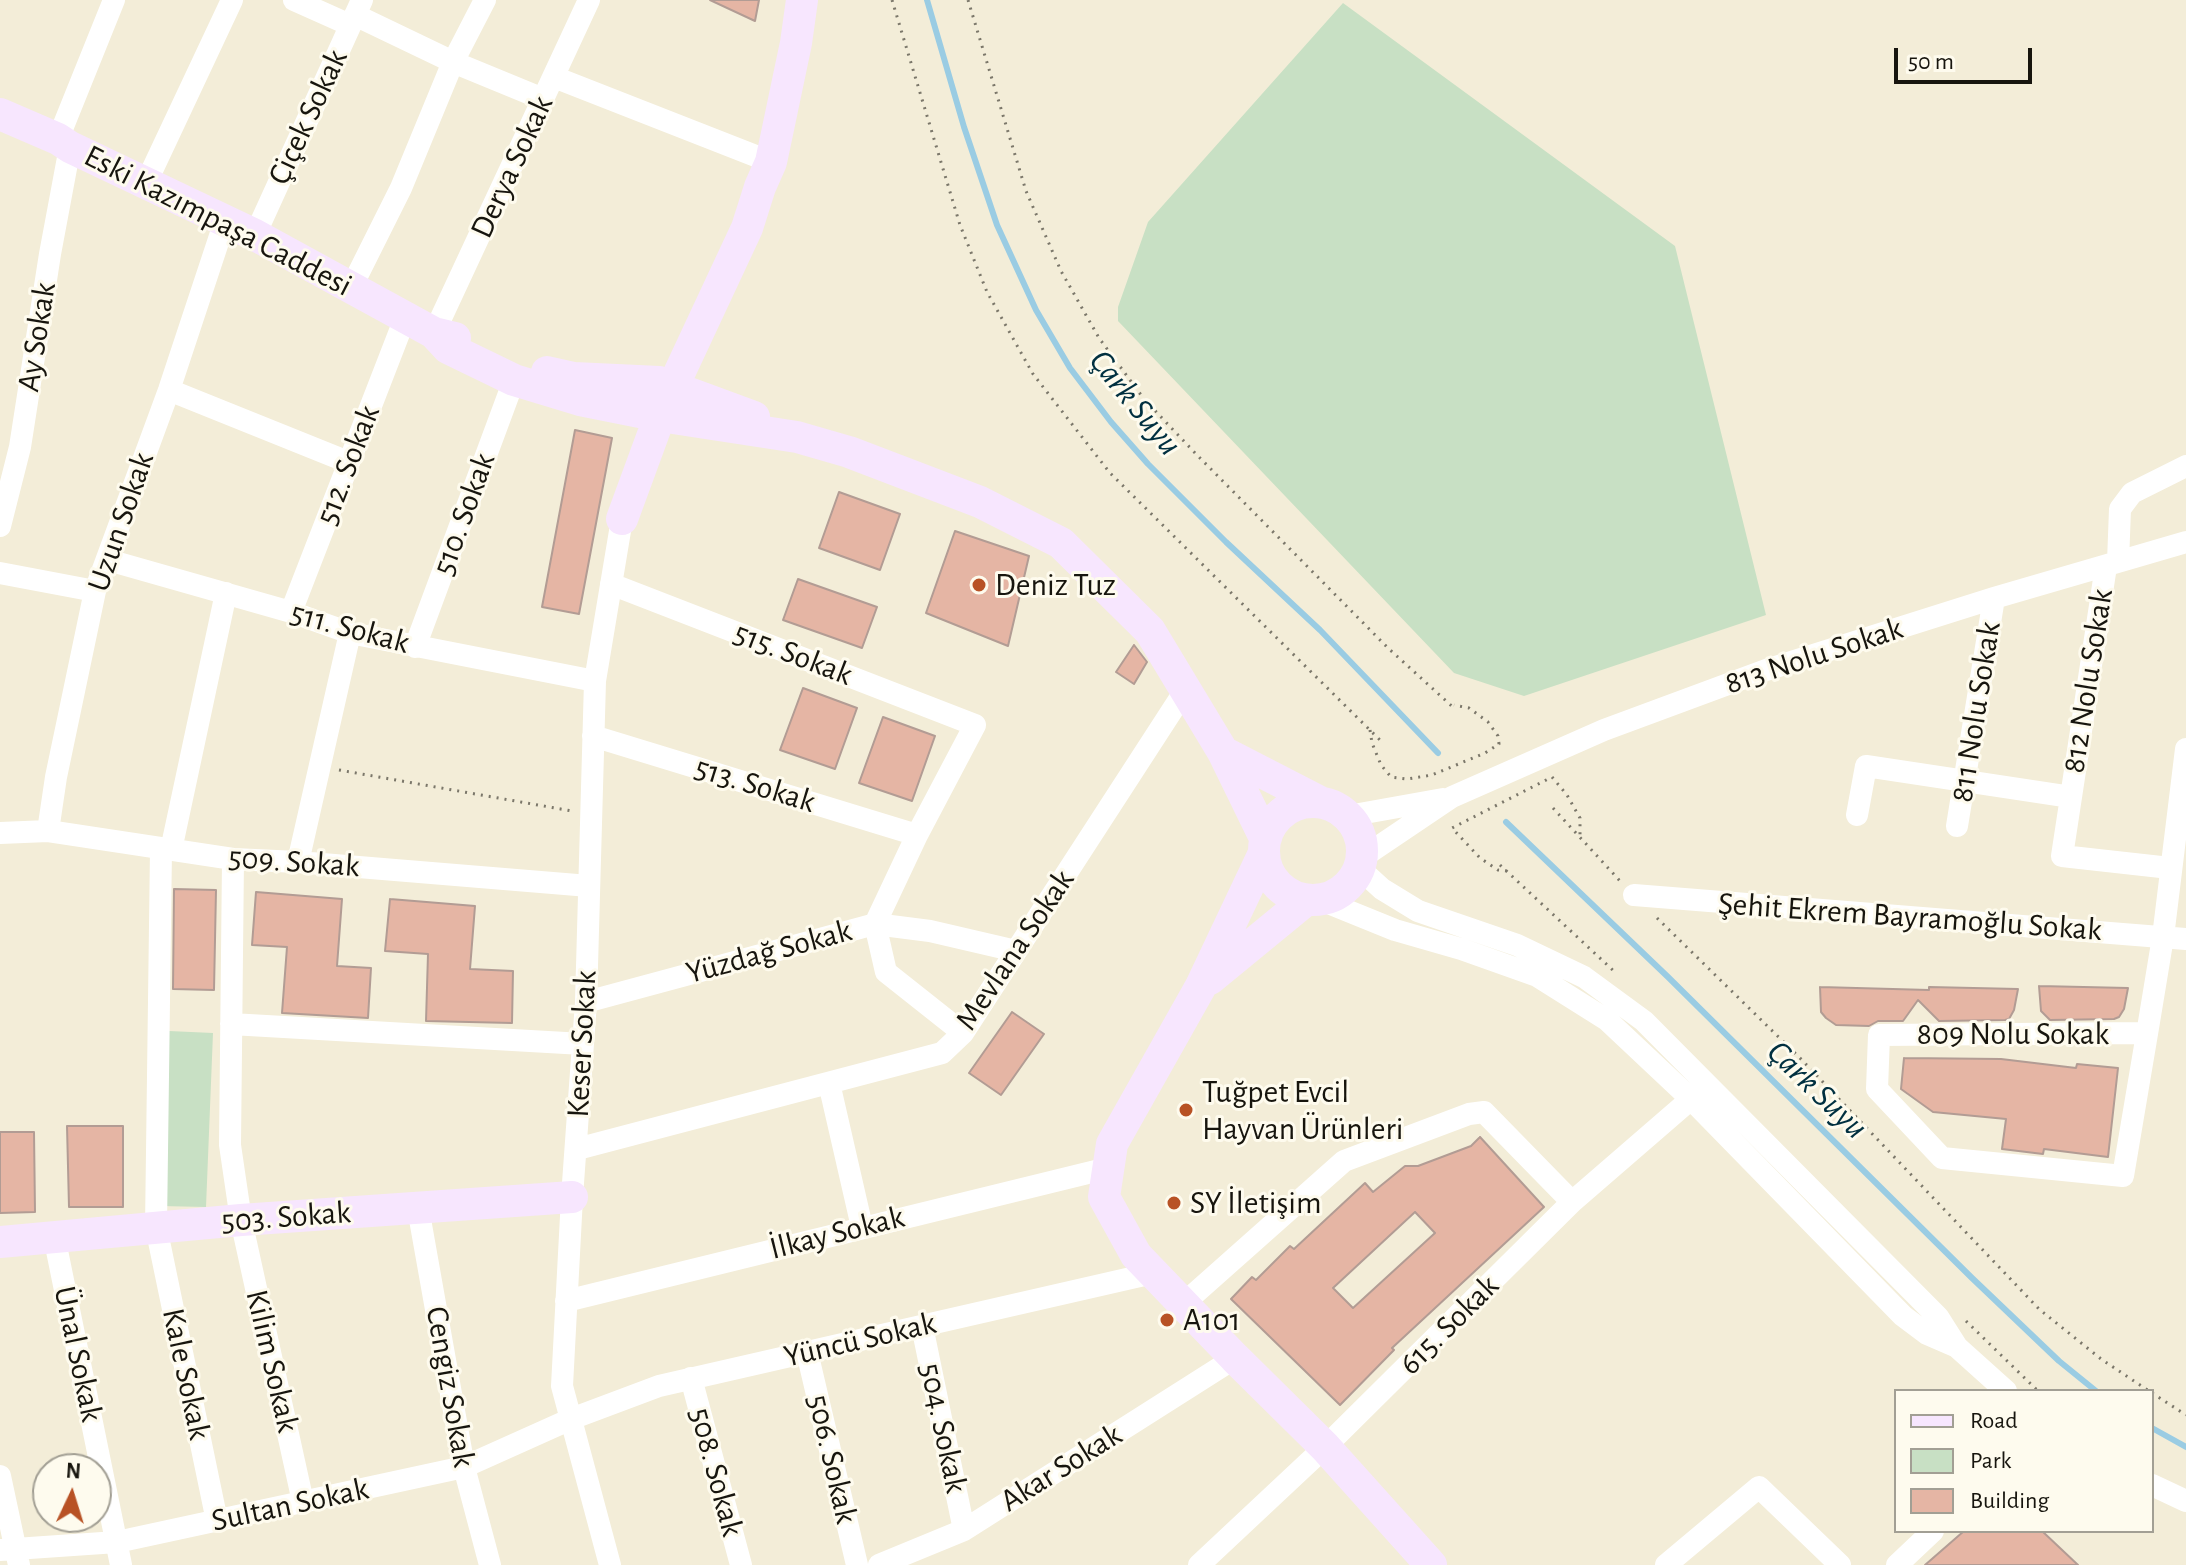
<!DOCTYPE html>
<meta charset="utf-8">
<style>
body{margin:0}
#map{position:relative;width:2186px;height:1565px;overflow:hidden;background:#f3edd8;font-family:"Alegreya Sans",sans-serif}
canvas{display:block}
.legend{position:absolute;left:1894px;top:1389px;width:260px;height:144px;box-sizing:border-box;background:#fefbee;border:2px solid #a29f94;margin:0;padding:10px 14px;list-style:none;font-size:24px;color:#17150e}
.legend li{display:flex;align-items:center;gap:16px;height:40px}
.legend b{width:40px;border:2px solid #a29f94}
.north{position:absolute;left:32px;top:1453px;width:80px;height:80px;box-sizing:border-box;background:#fefbee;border:2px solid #a29f94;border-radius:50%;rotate:4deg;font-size:22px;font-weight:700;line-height:32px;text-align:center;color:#17150e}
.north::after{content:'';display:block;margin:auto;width:28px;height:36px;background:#b85225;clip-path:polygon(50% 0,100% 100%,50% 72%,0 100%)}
.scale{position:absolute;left:1894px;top:48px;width:138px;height:36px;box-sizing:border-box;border:4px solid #17150e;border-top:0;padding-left:10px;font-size:24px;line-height:28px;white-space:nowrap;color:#17150e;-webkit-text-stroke:6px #fefbee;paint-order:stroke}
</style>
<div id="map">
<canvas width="2186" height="1565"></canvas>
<ul class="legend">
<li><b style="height:10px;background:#f7e6fe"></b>Road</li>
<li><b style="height:22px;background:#c8e0c4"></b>Park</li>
<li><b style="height:22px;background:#e5b5a4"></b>Building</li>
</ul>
<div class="north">N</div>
<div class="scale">50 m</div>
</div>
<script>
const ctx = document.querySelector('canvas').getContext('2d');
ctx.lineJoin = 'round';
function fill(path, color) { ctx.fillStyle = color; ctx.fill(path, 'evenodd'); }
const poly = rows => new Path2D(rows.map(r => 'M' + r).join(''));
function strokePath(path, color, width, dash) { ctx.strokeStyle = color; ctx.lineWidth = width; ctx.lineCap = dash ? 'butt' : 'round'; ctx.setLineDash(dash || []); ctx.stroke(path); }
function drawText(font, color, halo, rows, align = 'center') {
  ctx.font = font + ' "Alegreya Sans",sans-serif'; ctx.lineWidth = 6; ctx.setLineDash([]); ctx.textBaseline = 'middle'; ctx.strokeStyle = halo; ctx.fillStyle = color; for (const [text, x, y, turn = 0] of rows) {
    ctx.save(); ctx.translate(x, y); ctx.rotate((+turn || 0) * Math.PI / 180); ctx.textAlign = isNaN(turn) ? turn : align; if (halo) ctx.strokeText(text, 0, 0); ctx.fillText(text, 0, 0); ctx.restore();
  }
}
fill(poly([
 [1343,3,1675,246,1766,615,1524,696,1454,673,1118,321,1118,307,1148,222],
 [169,1031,213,1033,206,1207,160,1206]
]), '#c8e0c4');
strokePath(poly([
 [927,0,964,127,997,225,1036,310,1070,368,1111,422,1148,464,1226,542,1320,630,1438,753],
 [1506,822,1668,977,1972,1278,2059,1361,2096,1391],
 [2152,1428,2186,1447]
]), '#9acce3', 6);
const building = poly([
 [710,0,759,0,755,21,710,0],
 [575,430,612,438,579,614,542,607,575,430],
 [839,492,900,514,880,570,819,548,839,492],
 [955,531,1029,556,1008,646,926,613,955,531],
 [798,579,877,607,862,648,783,620,798,579],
 [1134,645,1147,662,1134,684,1116,672,1134,645],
 [803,688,857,708,835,769,780,750,803,688],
 [883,717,935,736,912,801,859,783,883,717],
 [174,889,216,890,214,990,173,989,174,889],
 [256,892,342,899,337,966,371,968,368,1018,282,1013,287,947,252,945,256,892],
 [390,899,475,906,470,969,513,971,512,1023,426,1021,428,954,385,951,390,899],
 [2039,986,2128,988,2124,1009,2119,1017,2114,1019,2050,1020,2041,1011,2039,986],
 [1820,987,1929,990,1929,987,2018,989,2014,1010,2009,1019,2005,1020,1939,1021,1918,1000,1903,1021,1878,1021,1869,1026,1836,1025,1826,1018,1821,1012,1820,987],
 [1012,1012,1044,1034,1001,1095,969,1073,1012,1012],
 [1904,1058,2001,1059,2076,1068,2077,1064,2118,1068,2108,1157,2044,1149,2043,1154,2002,1149,2006,1119,1933,1112,1901,1089,1904,1058],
 [67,1126,123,1126,123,1207,69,1207,67,1126],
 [0,1132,34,1132,35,1212,0,1213,0,1132],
 [1480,1137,1544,1207,1392,1348,1394,1350,1340,1405,1231,1299,1252,1277,1256,1280,1290,1246,1294,1249,1365,1183,1373,1192,1405,1166,1418,1166,1471,1146,1480,1137],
 [1415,1212,1435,1233,1353,1308,1333,1288,1415,1212],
 [1964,1531,2042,1531,2078,1565,1925,1565,1964,1531]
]);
fill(building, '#e5b5a4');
strokePath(building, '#b29c94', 2);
strokePath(poly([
 [892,0,960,225,987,292,1033,374,1110,473,1383,743],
 [968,0,1026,191,1061,271,1099,338,1144,399,1197,455,1388,648,1455,709],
 [1370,730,1372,743,1381,765,1391,777,1407,779,1432,775,1485,753,1499,744,1498,736,1488,722,1469,708,1454,705],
 [339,770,572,811],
 [1553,808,1621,882],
 [1500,865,1617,974],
 [1507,871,1498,870,1480,858,1452,828,1552,777,1567,795,1580,818,1580,836],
 [1657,918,1800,1058,2039,1309,2101,1359,2149,1391],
 [1966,1321,2038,1391],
 [2152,1393,2186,1415]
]), '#7b776a', 3, [2, 6]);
strokePath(poly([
 [294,0,350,25],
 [355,15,453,62,543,99],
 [554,77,771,162],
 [58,139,114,0],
 [146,183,232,0],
 [255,235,362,0],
 [352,286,401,188,453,62,485,0],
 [434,333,589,0],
 [169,390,348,462],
 [0,526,20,447,50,254,70,147],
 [108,560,291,612,350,633,595,681],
 [2118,562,2120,509,2132,493,2186,466],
 [0,573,95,591],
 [291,612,405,318],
 [415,647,514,380],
 [593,736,917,835],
 [2071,797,2106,566],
 [1857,815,1866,766,2071,797,2062,856,2170,868],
 [1348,816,1443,799],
 [1957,826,1994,598],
 [48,831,56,777,95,591,169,390,225,221],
 [0,833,48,831,233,859,298,862,589,886],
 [161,849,156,1227,217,1521],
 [171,850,226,593],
 [1363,857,1452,797,1604,730,1766,670,1994,598,2186,542],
 [233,859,230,1145,241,1220,303,1502],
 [298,862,350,633],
 [1360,869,1382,889,1418,911,1517,945,1584,977,1644,1021,1938,1317,1957,1347,2006,1391],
 [1634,895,2186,939],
 [1321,900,1395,930,1461,949,1537,976,1607,1020,1691,1099,1903,1316,1927,1334,1957,1347],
 [586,1002,875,924,917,835,975,725,611,584],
 [231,1024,583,1044],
 [963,1033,886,972,875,924,930,931,1016,951],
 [2147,1033,1879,1035,1877,1089,1942,1158,2123,1176,2149,1022,2163,937,2186,749],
 [829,1083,862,1227],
 [577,1149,942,1053,963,1033,1186,689],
 [418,1208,464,1467,490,1565],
 [54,1236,121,1565],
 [566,1301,1108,1168],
 [1183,1304,1344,1161,1469,1114,1484,1112,1572,1202],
 [922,1326,964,1530],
 [807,1352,857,1565],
 [691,1378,741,1565],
 [0,1476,19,1565],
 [2152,1485,2186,1501],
 [0,1550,117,1542,464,1467,571,1419,659,1386,1153,1273],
 [610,1565,562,1386,572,1197,586,1002,595,681,622,519],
 [879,1565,964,1530,1235,1358],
 [1199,1565,1325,1447,1572,1202,1691,1099],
 [1666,1565,1759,1487,1840,1565],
 [1897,1565,1933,1531]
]), '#fff', 22);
strokePath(poly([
 [0,114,58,139,70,147,255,235,434,333,455,338],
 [434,333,448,348,514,380,580,400,660,416,797,437,849,452,980,502,1061,543,1150,631,1223,752,1265,838],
 [547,372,574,378,659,382,754,417],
 [622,519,662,410,747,228,760,187,771,162,796,43,802,0],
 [1223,752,1322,803],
 '1264 851a49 49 0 1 1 98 0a49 49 0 1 1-98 0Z',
 [1263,855,1201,986,1112,1144,1104,1197,1136,1255,1235,1358,1325,1447,1431,1565],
 [1210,979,1305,901],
 [0,1242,241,1220,572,1197]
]), '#f7e6fe', 32);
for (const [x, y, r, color] of [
 [979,585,8,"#b85225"],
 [1186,1110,8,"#b85225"],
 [1174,1203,8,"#b85225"],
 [1167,1320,8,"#b85225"]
]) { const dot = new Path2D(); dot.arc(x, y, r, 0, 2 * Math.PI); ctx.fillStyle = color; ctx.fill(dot); strokePath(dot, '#fefbee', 3); }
drawText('32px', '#17150e', '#fefbee', [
 ["Çiçek Sokak",308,117,-65],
 ["Derya Sokak",512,167,-65],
 ["Eski Kazımpaşa Caddesi",218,221,27],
 ["Ay Sokak",37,337,-81],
 ["512. Sokak",348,465,-69],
 ["510. Sokak",464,514,-70],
 ["Uzun Sokak",121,522,-71],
 ["511. Sokak",350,628,15],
 ["515. Sokak",793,654,21],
 ["813 Nolu Sokak",1814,656,-18],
 ["812 Nolu Sokak",2088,681,-81],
 ["811 Nolu Sokak",1976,712,-81],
 ["513. Sokak",755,785,17],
 ["509. Sokak",294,862,4],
 ["Şehit Ekrem Bayramoğlu Sokak",1910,917,4],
 ["Mevlana Sokak",1015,950,-56],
 ["Yüzdağ Sokak",769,952,-15],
 ["809 Nolu Sokak",2013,1034],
 ["Keser Sokak",582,1044,-87],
 ["503. Sokak",286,1217,-4],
 ["İlkay Sokak",837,1233,-14],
 ["615. Sokak",1449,1325,-45],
 ["Yüncü Sokak",860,1340,-13],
 ["Ünal Sokak",78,1354,78],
 ["Kilim Sokak",272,1361,77],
 ["Kale Sokak",186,1374,78],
 ["Cengiz Sokak",450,1387,80],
 ["504. Sokak",943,1428,78],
 ["506. Sokak",832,1459,77],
 ["Akar Sokak",1061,1468,-32],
 ["508. Sokak",716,1472,75],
 ["Sultan Sokak",290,1505,-12]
]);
drawText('32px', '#17150e', '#fefbee', [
 ["Deniz Tuz",995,585],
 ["Tuğpet Evcil",1202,1092],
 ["Hayvan Ürünleri",1202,1129],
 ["SY İletişim",1190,1203],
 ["A101",1183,1320]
], 'left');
drawText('italic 34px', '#013040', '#fefbee', [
 ["Çark Suyu",1135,403,51],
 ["Çark Suyu",1817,1090,44]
]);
</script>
